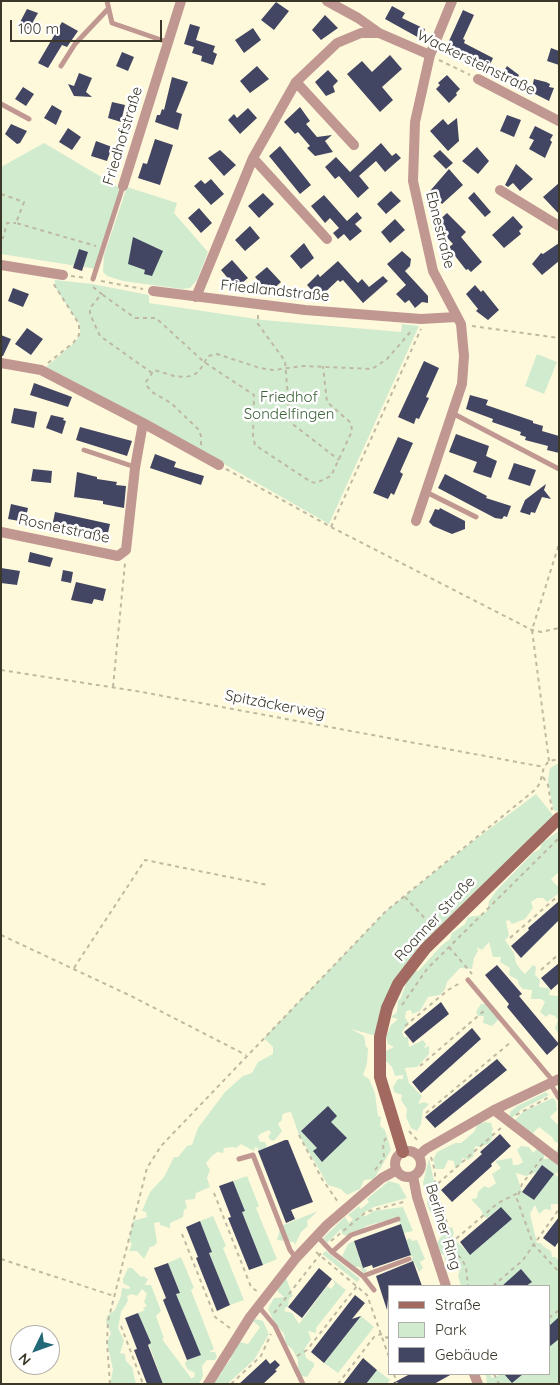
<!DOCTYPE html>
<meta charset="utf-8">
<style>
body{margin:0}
#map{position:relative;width:560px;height:1385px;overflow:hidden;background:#fff9dc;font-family:Quicksand,sans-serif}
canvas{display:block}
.frame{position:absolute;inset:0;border:2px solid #3b382a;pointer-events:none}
.legend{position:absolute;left:388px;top:1285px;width:162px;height:90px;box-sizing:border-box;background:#fff;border:1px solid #b1afaa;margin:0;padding:6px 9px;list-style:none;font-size:15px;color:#3b382a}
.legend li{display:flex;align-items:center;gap:10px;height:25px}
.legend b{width:25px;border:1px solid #b1afaa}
.north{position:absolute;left:10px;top:1325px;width:50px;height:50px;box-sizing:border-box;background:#fff;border:1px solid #b1afaa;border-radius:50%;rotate:228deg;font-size:14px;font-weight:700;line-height:20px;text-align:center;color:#3b382a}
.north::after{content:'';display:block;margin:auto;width:18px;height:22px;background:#246979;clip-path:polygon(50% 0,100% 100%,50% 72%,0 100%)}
.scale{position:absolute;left:10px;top:20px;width:152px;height:22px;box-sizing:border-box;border:2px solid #3b382a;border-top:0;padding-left:6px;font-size:15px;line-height:18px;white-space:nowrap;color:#3b382a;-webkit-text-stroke:4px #fff;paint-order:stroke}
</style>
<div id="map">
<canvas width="560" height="1385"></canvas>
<div class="frame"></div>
<ul class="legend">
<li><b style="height:6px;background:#a26960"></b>Straße</li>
<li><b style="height:14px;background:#d1ebcf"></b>Park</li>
<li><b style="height:14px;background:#434662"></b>Gebäude</li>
</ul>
<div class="north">N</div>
<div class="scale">100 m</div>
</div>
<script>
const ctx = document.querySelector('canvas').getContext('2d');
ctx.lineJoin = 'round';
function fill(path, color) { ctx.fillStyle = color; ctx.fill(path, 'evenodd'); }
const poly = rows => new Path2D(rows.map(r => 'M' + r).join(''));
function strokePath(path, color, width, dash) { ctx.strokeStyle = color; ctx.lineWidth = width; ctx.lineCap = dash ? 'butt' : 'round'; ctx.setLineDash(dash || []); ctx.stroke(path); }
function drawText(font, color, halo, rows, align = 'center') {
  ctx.font = font + ' Quicksand,sans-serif'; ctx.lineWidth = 5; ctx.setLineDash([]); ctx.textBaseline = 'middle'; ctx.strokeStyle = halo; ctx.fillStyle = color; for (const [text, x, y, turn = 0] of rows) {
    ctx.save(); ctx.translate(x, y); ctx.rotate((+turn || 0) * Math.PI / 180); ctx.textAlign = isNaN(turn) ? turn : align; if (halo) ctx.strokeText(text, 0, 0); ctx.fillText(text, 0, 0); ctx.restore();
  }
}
fill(poly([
 [44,143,120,188,96,269,1,254,1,167],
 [127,187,177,203,174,213,208,252,197,280,190,288,182,289,123,281,107,276,103,272,104,255],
 [55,280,92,284,149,295,149,303,263,320,401,332,402,324,419,326,329,524,145,419,46,367,75,342,80,335,80,325,55,287],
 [537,354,557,362,544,394,525,386],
 [559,763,559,810,556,812,553,809,548,780,550,768],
 [536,794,557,820,417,959,380,1037,351,1029,364,1036,366,1047,368,1048,367,1064,363,1075,369,1079,375,1093,378,1116,381,1117,380,1126,385,1130,391,1150,374,1179,364,1180,360,1189,347,1195,341,1189,328,1185,299,1135,291,1112,285,1113,282,1115,282,1120,278,1124,282,1131,275,1140,272,1141,268,1137,271,1133,269,1130,260,1134,258,1137,260,1142,265,1142,267,1147,258,1151,258,1148,255,1147,254,1151,241,1144,236,1148,233,1147,224,1148,223,1153,217,1152,212,1156,206,1163,210,1170,207,1178,210,1187,196,1193,195,1199,185,1200,187,1208,184,1210,183,1217,170,1223,170,1228,160,1225,160,1222,154,1223,157,1242,154,1246,150,1247,144,1259,137,1251,129,1251,132,1244,129,1240,133,1221,147,1217,146,1212,142,1211,150,1192,164,1177,174,1157,178,1157,187,1146,192,1145,198,1128,225,1092,243,1076,252,1073,258,1062,273,1054,273,1047,264,1038,386,911,472,842],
 [559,831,559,872,551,879,557,886,559,884,559,893,547,902,543,898,537,898,531,902,533,908,525,919,512,924,509,920,506,921,509,936,505,940,514,953,516,963,521,970,525,974,533,965,536,967,535,975,540,980,539,987,548,988,550,991,549,995,558,996,559,1035,555,1028,558,1020,555,1016,549,1014,546,1017,540,1012,545,1002,541,999,531,999,532,990,523,989,519,985,518,980,509,975,510,968,500,962,501,957,493,957,489,942,482,950,477,947,478,951,474,958,472,969,460,968,447,982,445,989,440,995,428,997,420,1011,412,1014,411,1010,406,1011,405,1018,409,1023,402,1032,404,1037,408,1037,409,1047,423,1040,426,1044,424,1048,429,1046,429,1054,417,1067,405,1068,409,1083,422,1096,418,1104,424,1102,429,1104,423,1110,421,1124,417,1131,411,1128,406,1117,407,1109,401,1100,402,1095,394,1092,393,1087,398,1079,403,1079,403,1075,395,1076,392,1067,384,1059,386,1051,394,1047,388,1044,386,1037,391,1025,398,1019,391,1017,397,1012,398,1001,401,998,411,970,418,971,423,966,441,946,450,939,452,933,465,924,468,917,482,915,488,910,489,901,497,890,533,853,540,849,542,843],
 [481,1004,486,1004,488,1008,497,1010,498,1020,492,1026,483,1023,484,1016,478,1016,476,1012],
 [546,1092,549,1095,522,1109,512,1118,510,1116,510,1112,517,1106],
 [553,1098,556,1101,557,1110,550,1117,559,1126,559,1143,555,1142,552,1137,539,1127,532,1134,515,1120,524,1111],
 [485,1122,491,1123,493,1130,491,1132,494,1133,490,1143,480,1147,475,1146,473,1157,468,1160,462,1158,462,1163,455,1169,454,1161,448,1160,444,1169,436,1169,433,1160,437,1152,455,1143,461,1143,474,1132,478,1124],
 [559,1144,559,1172,554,1174,559,1177,559,1204,551,1204,551,1210,545,1209,539,1214,535,1205,530,1214,537,1243,541,1243,544,1247,551,1251,552,1257,556,1257,559,1261,559,1384,487,1384,486,1375,490,1374,492,1378,498,1376,497,1374,549,1374,549,1286,461,1286,458,1276,460,1269,455,1262,446,1262,444,1255,439,1253,437,1243,446,1229,452,1227,454,1233,452,1237,470,1254,511,1219,501,1207,487,1218,483,1216,482,1211,471,1199,477,1198,478,1192,484,1186,489,1188,496,1183,492,1174,501,1168,495,1161,512,1158,513,1165,518,1165,523,1162,517,1150,521,1146,529,1147,533,1153,537,1149,544,1149,544,1159,549,1159,557,1150],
 [542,1165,553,1174,534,1200,522,1192,516,1173,526,1176,537,1172],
 [429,1158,434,1181,432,1187,425,1192,423,1183],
 [247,1176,259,1206,256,1208,277,1259,263,1265,242,1212,245,1211,233,1181],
 [389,1181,399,1184,407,1198,374,1207,360,1215,366,1216,373,1211,403,1207,413,1231,404,1233,401,1224,395,1218,366,1226,361,1231,351,1232,347,1236,342,1234,341,1229,327,1243,323,1238,345,1217,349,1223,353,1219,348,1215,359,1206,361,1209,369,1202,367,1199],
 [434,1195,442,1207,438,1211,430,1212,427,1203,428,1197],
 [318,1211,307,1221,308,1226,301,1232,295,1245,294,1242,277,1240,281,1226],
 [213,1216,226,1246,223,1248,244,1300,230,1305,209,1253,212,1252,200,1221],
 [410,1238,412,1241,417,1240,425,1259,420,1262,423,1268,419,1272,414,1262,411,1261,413,1257,407,1255,406,1240],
 [354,1241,357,1252,360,1252,359,1258,363,1268,367,1270,366,1272,363,1273,360,1267,355,1267,342,1256,348,1244],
 [326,1251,360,1279,357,1282,322,1254],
 [181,1257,194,1288,191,1290,214,1349,209,1352,215,1352,217,1357,215,1360,207,1360,202,1366,203,1376,199,1384,163,1384,138,1313,145,1310,143,1308,147,1306,144,1302,147,1294,142,1289,137,1296,132,1294,127,1296,128,1301,121,1312,118,1328,124,1341,120,1353,125,1354,126,1361,132,1367,136,1384,110,1384,113,1370,107,1342,111,1333,106,1322,107,1316,115,1310,121,1296,122,1288,129,1289,130,1287,123,1283,123,1279,128,1268,132,1268,141,1277,143,1276,148,1279,145,1285,151,1285,161,1311,156,1316,164,1338,162,1339,191,1378,194,1377,195,1373,187,1369,185,1363,187,1360,200,1354,176,1294,180,1293,168,1263],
 [286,1278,293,1296,289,1299,288,1307,286,1307,284,1311,292,1313,299,1324,327,1286,331,1289,335,1284,332,1279,346,1290,316,1328,316,1333,308,1331,311,1339,304,1350,306,1358,314,1363,314,1366,307,1377,301,1376,298,1370,298,1360,293,1350,286,1344,284,1334,275,1323,268,1309,274,1298,284,1297,278,1292,277,1287],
 [361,1316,374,1327,338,1373,324,1363],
 [255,1319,263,1321,269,1334,254,1360,227,1384,210,1384,222,1373,222,1370,231,1359,230,1350,235,1341,248,1344,260,1327,253,1321],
 [377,1370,390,1380,387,1384,366,1384]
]), '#d1ebcf');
fill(poly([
 [276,2,289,11,274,30,261,20],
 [392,6,405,13,402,18,425,29,421,39,385,19],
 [27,9,38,13,29,29,19,24],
 [463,10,474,15,463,39,465,40,464,43,493,58,487,71,444,52],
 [325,15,338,28,321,40,312,30],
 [62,22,78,31,67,47,62,45,48,68,38,63],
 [190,24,200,27,196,40,215,46,213,52,217,54,213,65,201,61,202,56,192,53,194,47,184,44],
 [253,28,261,40,244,53,235,40],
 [551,48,559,51,559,65,547,61],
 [122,52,134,57,128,71,116,66],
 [390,55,402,69,382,87,393,100,380,112,347,74,362,61,372,72],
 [257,66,269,79,250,93,240,81],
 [507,66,519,75,514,85,500,78],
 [328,70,338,81,333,86,335,92,326,96,315,82],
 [79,73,92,78,86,92,92,97,74,96,68,84,74,86],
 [447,75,460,89,456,93,457,95,449,103,436,89,440,85,438,83],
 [172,77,188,82,176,112,182,114,178,130,155,122,157,115,160,115,162,109,164,110],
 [534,79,546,82,550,84,549,87,554,88,549,101,531,92],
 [23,87,34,94,26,106,15,99],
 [112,102,125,105,121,122,108,118],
 [52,105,62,111,56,125,44,118],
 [300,107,310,121,306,124,317,137,332,135,325,141,333,152,315,156,307,148,310,146,298,132,295,134,284,122],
 [248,108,257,118,240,134,228,120,234,114,237,118],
 [507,115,521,120,514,137,500,131],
 [457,118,459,141,448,151,430,131,443,119,448,125],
 [11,124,27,131,20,143,17,144,5,134],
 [535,126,553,135,550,140,552,142,545,158,529,149,534,140,529,138],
 [68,128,81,137,72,150,59,142],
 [155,139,173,145,160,185,138,178,143,163,147,164],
 [96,141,112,147,107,161,91,156],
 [381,143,392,156,396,153,401,158,385,172,376,161,359,176,369,188,358,198,339,176,335,179,325,167,336,157,350,172],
 [280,146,311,185,300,194,269,156],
 [477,147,489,161,478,174,462,161],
 [220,150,236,165,224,176,208,158],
 [440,150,453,163,446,169,433,156],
 [516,164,533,179,520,191,513,183,508,187,505,185],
 [449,169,463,185,442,204,430,191],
 [211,179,224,194,211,205,194,186,201,180,205,184],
 [559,183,559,214,543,197],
 [391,191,401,201,386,214,377,204],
 [474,192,491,212,485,217,468,198],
 [263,193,274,204,259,218,248,206],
 [324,195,347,221,357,212,362,218,355,224,362,231,350,241,344,234,338,239,333,233,339,228,330,218,325,223,311,206],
 [199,208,212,223,201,233,188,218],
 [447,213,466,232,461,237,482,262,471,272,468,269,466,270,452,252,449,247,453,244,439,229,440,227,436,223],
 [513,216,523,227,519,231,521,234,504,248,492,235],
 [395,219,405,230,390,243,381,232],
 [250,226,260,238,245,251,235,240],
 [133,237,163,251,152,276,144,274,145,270,128,264],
 [304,243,314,258,301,269,290,256],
 [559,243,559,261,542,275,532,264,541,253,543,254],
 [79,249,88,252,82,271,73,268],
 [402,251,411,259,410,266,405,271,428,296,428,303,422,302,415,308,409,300,405,303,396,294,406,285,387,264],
 [232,260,248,278,236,288,221,270],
 [338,261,358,283,362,279,369,287,383,276,388,281,363,303,343,280,340,282,338,280,319,298,307,285,318,274,320,277],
 [267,267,281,282,269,293,255,277],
 [475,285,481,292,483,290,499,310,488,320,476,311,478,309,466,294],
 [13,288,29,294,23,307,8,301],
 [27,328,43,339,31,355,15,344],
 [1,335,11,339,3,356,1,356],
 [424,361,439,368,426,397,429,398,419,419,416,418,414,424,398,417],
 [34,383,72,397,68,407,30,395],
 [470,395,488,400,486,405,533,421,533,423,543,426,542,431,559,436,559,453,547,450,548,446,525,440,526,437,520,435,521,432,492,422,493,419,466,409],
 [14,408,37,412,34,428,11,423],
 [51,415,64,418,63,420,66,421,62,434,46,428],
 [80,427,132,441,127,456,76,440],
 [456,434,489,446,486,456,497,461,491,478,473,472,477,462,449,452],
 [398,437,413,443,400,472,403,474,394,495,391,493,388,499,373,493],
 [155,454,176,462,174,467,204,476,201,485,150,468],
 [514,463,536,470,530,486,508,479],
 [33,469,52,471,51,483,31,481],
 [77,472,97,477,97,479,117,482,116,485,126,486,124,508,103,504,103,501,74,497],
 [445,474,487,496,486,498,511,506,507,517,504,516,502,519,495,518,438,488],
 [546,484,544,490,551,499,542,497,535,513,531,512,530,515,520,512,525,500],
 [11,504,28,508,25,522,8,519],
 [440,508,465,521,465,529,452,534,433,526,429,522,435,509,439,510],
 [55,512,110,524,107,537,86,533,87,528,63,524,62,529,52,527],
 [30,552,53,558,50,567,28,562],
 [1,568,20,571,17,585,1,583],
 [63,570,73,572,71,583,61,581],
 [76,582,106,589,103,601,94,599,92,604,71,600],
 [303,706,326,709,324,718,301,714],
 [559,901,559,920,521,958,511,946,529,930,528,928],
 [559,963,559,983,551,990,541,978],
 [497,965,522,994,519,996,559,1044,547,1055,507,1007,509,1004,485,975],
 [441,1002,449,1014,413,1043,404,1032],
 [472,1028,481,1039,421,1093,412,1082],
 [497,1059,507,1070,435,1128,425,1117],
 [328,1106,337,1116,331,1122,347,1138,322,1162,313,1151,317,1148,301,1131],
 [500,1134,511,1146,491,1164,492,1166,452,1202,441,1190,482,1154,480,1152],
 [285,1140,288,1140,313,1202,291,1210,295,1219,286,1223,258,1151],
 [542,1165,554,1174,534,1200,522,1192],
 [233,1181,245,1211,242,1212,263,1265,249,1270,228,1218,231,1217,219,1186],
 [501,1207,512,1219,470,1255,460,1242],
 [559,1217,559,1241,555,1247,543,1238],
 [200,1221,212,1252,209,1253,230,1305,217,1311,196,1258,198,1257,186,1227],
 [401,1224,411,1255,373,1268,372,1265,363,1268,354,1241],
 [413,1261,422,1286,389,1286,387,1310,376,1276],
 [168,1263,180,1293,176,1294,201,1355,187,1360,163,1300,166,1298,154,1268],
 [319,1268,332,1279,302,1318,288,1307],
 [521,1269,532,1282,526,1286,502,1286],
 [355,1295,365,1303,352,1319,361,1316,324,1363,311,1352],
 [138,1313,151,1343,148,1345,163,1384,147,1384,134,1350,137,1349,125,1318],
 [559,1317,559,1339,549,1347,549,1326],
 [363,1358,377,1370,366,1384,343,1384],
 [266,1359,270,1364,275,1360,280,1365,275,1370,277,1371,263,1384,239,1384],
 [410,1374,452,1374,434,1384,391,1384],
 [504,1374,523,1374,512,1383]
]), '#434662');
strokePath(poly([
 [439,60,470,75],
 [1,194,24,202,16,223,96,246],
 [1,238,3,238,7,223,16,223],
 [71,276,87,278],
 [101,281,143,289],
 [93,287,103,295],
 [258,315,258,324,285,361,290,422,339,460],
 [472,326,559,338],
 [48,363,74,342,79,335,79,324,53,283],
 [152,373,100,336,90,314,90,308,99,297,103,295,135,318,156,318,204,362,254,395,253,436,255,445,311,482,316,483,331,476,352,431,351,423,327,402,323,366],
 [201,445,201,436,199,430,171,403,152,392,147,386,146,382,154,370,174,376,186,377,194,375,200,370,208,356,217,354,260,368,273,370,304,366,372,369,387,359,413,329],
 [226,469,331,527,532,630,541,632,559,628],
 [331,527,421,329],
 [1,670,136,691,544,767],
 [113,687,125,563],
 [549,761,532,630,559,544],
 [543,777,548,785,552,810],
 [405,897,432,926],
 [1,935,131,996,246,1055],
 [510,938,559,895],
 [449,947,472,974],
 [74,968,145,860,268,885],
 [541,970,559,954],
 [402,1005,427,969,559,838],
 [405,1026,448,990,460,983],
 [420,1066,485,1010],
 [426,1113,511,1042],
 [516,1115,549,1097],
 [409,1131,419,1142],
 [299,1135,322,1179,338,1202],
 [431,1157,435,1171,435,1186,447,1223,450,1243,453,1252,461,1258,466,1267,468,1286],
 [542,1158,522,1184,517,1199,533,1244,559,1272],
 [375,1170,384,1158,383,1143,386,1138],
 [214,1193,251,1287,258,1292],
 [426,1194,501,1128],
 [182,1234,215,1317,230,1328],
 [331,1241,366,1212,407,1201],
 [444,1249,498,1203,518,1193],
 [316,1252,367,1295,389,1357],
 [1,1259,114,1296],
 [493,1286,523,1260,559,1209],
 [274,1313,322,1252],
 [549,1318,559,1310],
 [121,1326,143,1384],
 [297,1356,307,1350,357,1286],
 [394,1374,397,1384],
 [494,1374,499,1384],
 [110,1384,107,1342,108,1321,147,1168,161,1146,386,911,536,789,540,783,544,767,549,761,559,759],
 [231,1384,261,1356,271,1334],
 [338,1384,374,1337,381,1334,387,1338,389,1334]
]), '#beb9a1', 2, [4, 4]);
strokePath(poly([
 [107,1,112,23,167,42],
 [61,66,75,44,108,9],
 [1,104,29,119],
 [93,279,123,186],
 [454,414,559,469],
 [84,450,135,467],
 [426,492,476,517],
 [468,980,553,1081],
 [550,1083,559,1098],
 [239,1159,253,1155,290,1250,296,1258],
 [317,1236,332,1252,363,1276,374,1290],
 [332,1252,351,1235,398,1219],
 [363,1276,409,1259],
 [259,1307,275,1326,303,1384]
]), '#c09891', 5);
strokePath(poly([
 [327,1,358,18,379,33],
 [478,79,559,121],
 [296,82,354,145],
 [253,158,327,239],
 [123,186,181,1],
 [500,190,559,226],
 [1,265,63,275],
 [153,291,305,310,421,319,456,317],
 [196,297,253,158,296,82,337,43,361,33,379,33,430,55],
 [1,363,41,370,143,423],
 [416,521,462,384,464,356,461,324,433,271,413,181,415,122,430,55,452,1],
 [1,532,118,556,126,550,135,468,143,423,219,465],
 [494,1110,559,1160],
 '395 1164a13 13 0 1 1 26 0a13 13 0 1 1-26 0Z',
 [418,1156,426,1149,494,1110,559,1079],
 [413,1176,417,1197,446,1286],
 [474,1374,478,1384],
 [208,1384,250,1317,296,1258,327,1225,363,1194,382,1178,397,1170]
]), '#c09891', 10);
strokePath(poly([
 [403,1152,380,1077,380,1037,387,1008,398,984,425,949,559,818]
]), '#a26960', 12);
drawText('15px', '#3b382a', '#fff', [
 ["Wackersteinstraße",476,63,26],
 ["Friedhofstraße",123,136,-73],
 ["Ebnestraße",440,230,76],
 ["Friedlandstraße",275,291,6],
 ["Rosnetstraße",64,529,12],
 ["Spitzäckerweg",275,705,11],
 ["Roanner Straße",435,919,-47],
 ["Berliner Ring",443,1227,73]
]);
drawText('15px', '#3b6238', '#fff', [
 ["Friedhof",289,397],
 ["Sondelfingen",289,414]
]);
</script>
